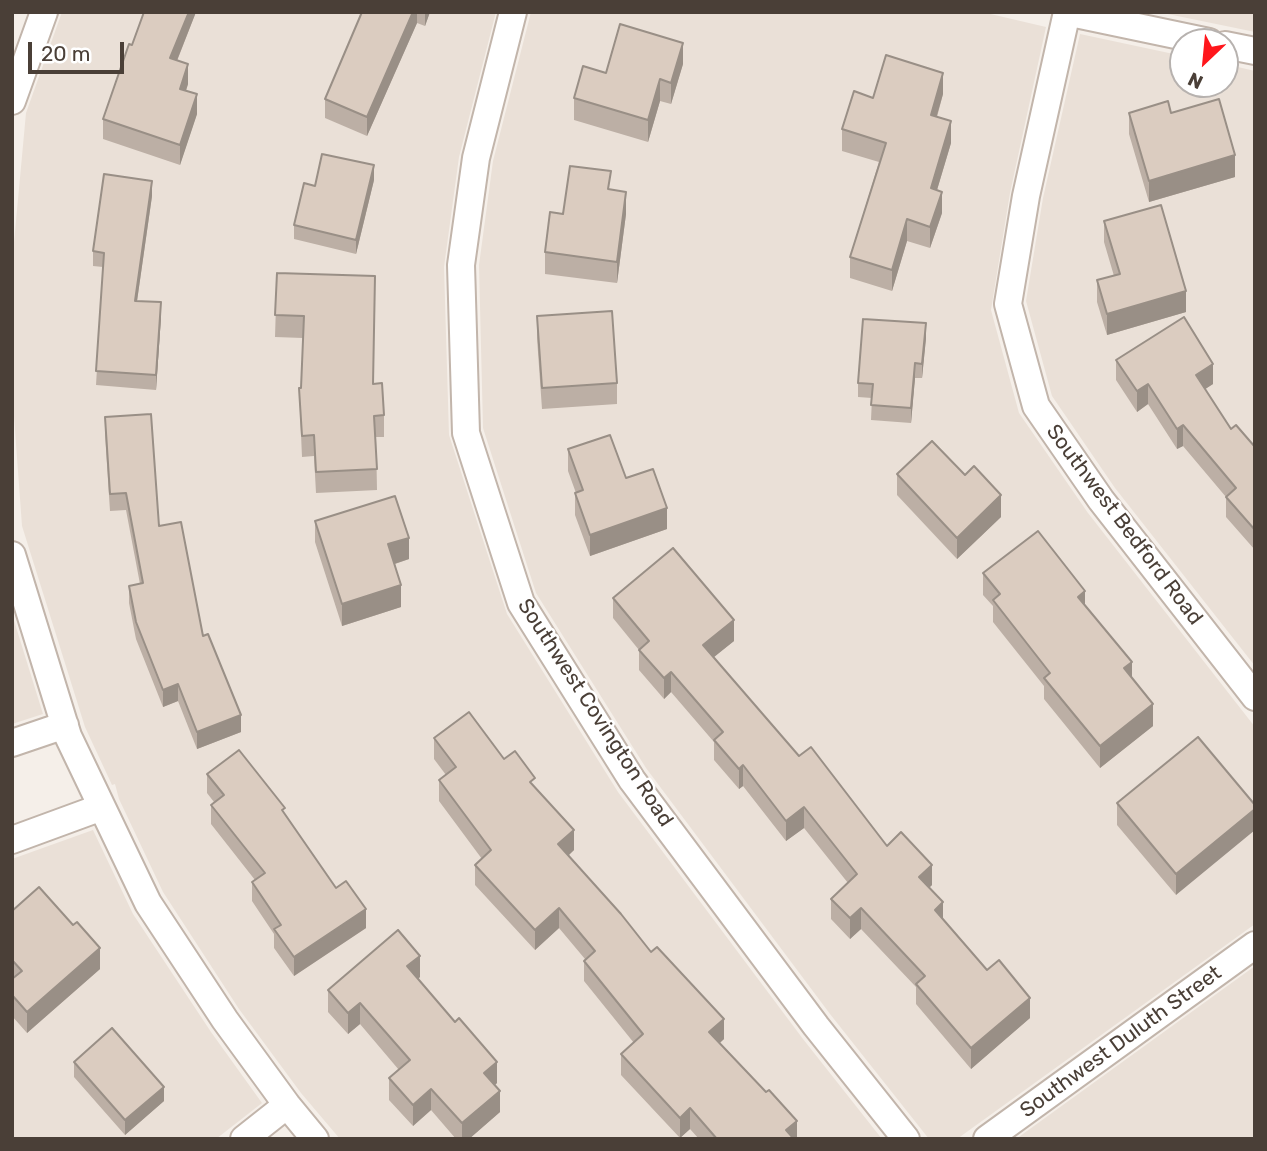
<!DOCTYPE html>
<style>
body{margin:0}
#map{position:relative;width:1267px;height:1151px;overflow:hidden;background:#f5efe9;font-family:Rubik,sans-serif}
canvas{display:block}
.frame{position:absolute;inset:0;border:14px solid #4a3f37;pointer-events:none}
.north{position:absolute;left:1169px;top:28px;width:70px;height:70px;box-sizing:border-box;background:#fff;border:2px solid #b7b2af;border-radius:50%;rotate:206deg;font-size:19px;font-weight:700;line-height:28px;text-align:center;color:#4a3f37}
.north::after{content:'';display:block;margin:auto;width:24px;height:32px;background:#ff161c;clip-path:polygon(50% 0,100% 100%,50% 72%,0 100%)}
.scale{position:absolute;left:28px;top:42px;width:96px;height:32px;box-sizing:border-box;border:4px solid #4a3f37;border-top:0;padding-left:9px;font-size:21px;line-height:24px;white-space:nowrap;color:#4a3f37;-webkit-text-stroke:5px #fff;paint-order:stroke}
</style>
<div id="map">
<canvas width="1267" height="1151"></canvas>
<div class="frame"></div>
<div class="north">N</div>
<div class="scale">20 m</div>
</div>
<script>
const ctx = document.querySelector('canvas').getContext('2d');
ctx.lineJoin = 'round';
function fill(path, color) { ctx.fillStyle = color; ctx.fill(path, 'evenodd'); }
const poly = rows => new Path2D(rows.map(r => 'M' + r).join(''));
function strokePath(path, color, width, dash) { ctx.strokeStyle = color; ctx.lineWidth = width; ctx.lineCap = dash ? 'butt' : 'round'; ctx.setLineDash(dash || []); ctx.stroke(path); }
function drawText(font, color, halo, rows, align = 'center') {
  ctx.font = font + ' Rubik,sans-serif'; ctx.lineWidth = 5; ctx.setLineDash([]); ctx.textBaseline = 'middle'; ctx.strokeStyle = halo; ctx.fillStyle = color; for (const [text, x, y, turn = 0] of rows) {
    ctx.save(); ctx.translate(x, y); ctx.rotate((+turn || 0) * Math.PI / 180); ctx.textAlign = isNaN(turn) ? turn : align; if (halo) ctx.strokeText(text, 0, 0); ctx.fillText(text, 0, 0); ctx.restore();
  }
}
fill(poly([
 [62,12,496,12,459,157,444,267,449,435,507,614,618,792,803,1039,882,1139,340,1139,301,1093,239,1009,163,892,119,799,115,784,112,785,85,727,22,526,12,389,12,264,26,113],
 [531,12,982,12,1046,27,1010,193,991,310,1019,413,1088,513,1255,727,1255,924,957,1139,929,1139,830,1014,646,768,536,593,483,428,479,265,493,161],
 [1158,12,1255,12,1255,32],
 [1080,34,1183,56,1183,84,1225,84,1225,64,1255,71,1255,666,1115,488,1052,396,1026,301,1043,198],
 [12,614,43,714,12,724],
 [93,830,133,914,211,1032,262,1103,216,1139,12,1139,12,859],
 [1255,966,1255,1139,1016,1139]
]), '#eae0d7');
const street = poly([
 [513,12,476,158,461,265,466,433,521,603,632,780,816,1026,906,1139],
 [1066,12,1209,42],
 [1067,12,1026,196,1008,304,1036,406,1101,500,1255,697],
 [1225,45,1255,51],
 [12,101,44,12],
 [12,555,68,736,148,903,225,1020,287,1105,315,1139],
 [12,743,65,725],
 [12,840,102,807],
 [244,1139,287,1105],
 [987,1139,1255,945]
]);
strokePath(street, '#c2b5ab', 30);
strokePath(street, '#fff', 26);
fill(poly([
 [196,12,177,61,188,84,186,91,197,114,180,165,103,139,103,119,132,45],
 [362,12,430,12,425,26,417,23,367,136,325,118,325,99],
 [683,64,671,104,660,101,648,142,574,120,574,98,606,73],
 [943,94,937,117,951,143,937,190,942,213,930,248,907,241,892,291,850,278,850,257,879,162,842,151,842,129,873,98],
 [1129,113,1171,113,1235,177,1149,202,1129,134],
 [374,180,356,254,294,239,294,225],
 [611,190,626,214,617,283,545,274,545,252,563,214],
 [152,196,137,301,161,317,156,390,96,385,103,267,93,266,93,251],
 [1104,221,1186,312,1107,335,1097,302,1097,280,1114,276,1104,242],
 [277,273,373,384,384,415,384,437,376,437,377,490,316,493,314,456,302,457,299,388,301,388,303,338,275,337],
 [537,316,617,383,617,404,542,409,537,338],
 [926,338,922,378,915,378,911,423,871,420,872,398,858,397,858,383],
 [1116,360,1213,384,1205,389,1231,429,1255,447,1255,550,1226,517,1226,497,1183,446,1177,449,1148,404,1137,412,1116,380],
 [105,417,159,526,241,732,197,749,178,701,163,707,136,639,129,603,129,586,140,584,126,510,110,511,105,434],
 [568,449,626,478,667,529,590,556,575,515,575,493,576,493,568,471],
 [897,474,1001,517,957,559,897,495],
 [315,521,409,559,395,564,401,607,342,626,315,542],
 [983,573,1085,605,1132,678,1153,726,1100,768,1044,699,1044,686,993,622,993,606,983,595],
 [613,598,734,641,713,657,799,756,887,846,932,885,929,888,943,920,1030,1018,971,1069,916,1004,916,987,861,929,850,939,831,919,831,899,848,883,804,828,786,841,743,786,739,789,714,760,714,742,671,692,664,699,639,670,639,650,613,618],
 [1198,737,1176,895,1117,825,1117,803],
 [434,738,504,759,535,787,574,850,568,856,724,1039,720,1043,797,1139,699,1139,690,1129,680,1138,621,1075,621,1054,634,1043,584,981,584,961,585,959,559,928,535,950,475,885,475,865,482,859,439,801,439,780,446,775,434,759],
 [207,774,285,814,336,888,366,928,294,976,274,948,274,934,252,901,252,882,255,880,211,824,211,805,214,802,207,793],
 [12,911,100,969,27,1033,12,1016],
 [420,977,418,979,497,1083,495,1085,500,1112,469,1139,456,1139,431,1110,413,1126,389,1100,389,1078,399,1070,360,1024,348,1034,328,1012,328,990],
 [74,1062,164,1101,125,1135,74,1077]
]), '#bcafa5');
fill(poly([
 [189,12,196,12,170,78,170,58],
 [413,12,417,12,417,23,367,136,367,117],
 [425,12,430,12,425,26],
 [683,43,683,64,671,104,671,83],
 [188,64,188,84,180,108,180,89],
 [943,73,943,94,931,136,931,115],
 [660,79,660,101,648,142,648,120],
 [197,94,197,114,180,165,180,145],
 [951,121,951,143,931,210,931,188],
 [1235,155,1235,177,1149,202,1149,181],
 [374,165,374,180,356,254,356,240],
 [152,181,152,196,135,315,135,301],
 [626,192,626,214,617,283,617,262],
 [942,192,942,213,930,248,930,227],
 [907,219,907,241,892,291,892,270],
 [1186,291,1186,312,1107,335,1107,314],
 [161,302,161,317,156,390,156,375],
 [926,323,926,338,922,378,922,364],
 [915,363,915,378,911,423,911,408],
 [1213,364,1213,384,1196,395,1196,375],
 [1148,384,1148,404,1137,412,1137,391],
 [1183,425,1183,446,1177,449,1177,429],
 [1001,495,1001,517,957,559,957,538],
 [667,508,667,529,590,556,590,535],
 [409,538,409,559,388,566,388,544],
 [401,585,401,607,342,626,342,604],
 [1085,591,1085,612,1078,597],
 [734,620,734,641,703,666,703,645],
 [1132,662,1132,683,1124,668],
 [671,672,671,692,664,699,664,678],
 [178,684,178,701,163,707,163,690],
 [1153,704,1153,726,1100,768,1100,746],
 [241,715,241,732,197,749,197,732],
 [743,765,743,786,739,789,739,769],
 [804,807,804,828,786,841,786,821],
 [1255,809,1255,830,1176,895,1176,874],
 [574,830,574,850,558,865,558,844],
 [932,865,932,885,919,897,919,877],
 [943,902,943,923,935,910],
 [559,908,559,928,535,950,535,930],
 [861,908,861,929,850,939,850,918],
 [366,909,366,928,294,976,294,957],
 [100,948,100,969,27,1033,27,1012],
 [420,956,420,977,407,988,407,966],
 [1030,998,1030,1018,971,1069,971,1048],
 [360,1003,360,1024,348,1034,348,1013],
 [724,1019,724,1039,709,1052,709,1032],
 [497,1062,497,1083,484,1094,484,1073],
 [164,1087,164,1101,125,1135,125,1120],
 [431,1089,431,1110,413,1126,413,1105],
 [500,1091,500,1112,469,1139,462,1139,462,1123],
 [690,1108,690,1129,680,1138,680,1118],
 [797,1121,797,1139,786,1139,786,1130]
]), '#998f86');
const building = poly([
 [144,12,189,12,170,58,188,64,180,89,197,94,180,145,103,119,129,44,132,45,144,12],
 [362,12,413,12,367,117,325,99,362,12],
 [620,24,683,43,671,83,660,79,648,120,574,98,583,66,606,73,620,24],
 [886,55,943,73,931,115,951,121,931,188,942,192,930,227,907,219,892,270,850,257,886,143,842,129,854,91,873,98,886,55],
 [1219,99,1235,155,1149,181,1129,113,1168,101,1171,113,1219,99],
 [322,154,374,165,356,240,294,225,304,183,315,186,322,154],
 [570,166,611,171,608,189,626,192,617,262,545,252,550,212,563,214,570,166],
 [104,174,152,181,135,301,161,302,156,375,96,371,104,253,93,251,104,174],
 [1161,205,1186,291,1107,314,1097,280,1120,274,1104,221,1161,205],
 [277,273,375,276,373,384,382,383,384,415,374,416,377,469,316,472,314,435,302,436,299,388,301,388,304,316,275,315,277,273],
 [612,311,617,383,542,388,537,316,612,311],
 [1184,317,1213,364,1196,375,1231,429,1236,425,1255,447,1255,530,1226,497,1236,488,1183,425,1177,429,1148,384,1137,391,1116,360,1184,317],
 [863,319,926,323,922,364,915,363,911,408,871,405,873,384,858,383,863,319],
 [151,414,159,526,181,522,203,636,208,634,241,715,197,732,178,684,163,690,136,622,129,586,143,583,126,493,110,494,105,417,151,414],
 [610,435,626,478,653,469,667,508,590,535,575,493,583,490,568,449,610,435],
 [932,441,965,475,974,466,1001,495,957,538,897,474,932,441],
 [395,496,409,538,388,544,401,585,342,604,315,521,395,496],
 [1038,531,1085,591,1078,597,1132,662,1124,668,1153,704,1100,746,1044,678,1050,673,993,600,1000,594,983,573,1038,531],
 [673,548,734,620,703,645,799,756,811,747,887,846,901,832,932,865,919,877,943,902,935,910,987,970,999,960,1030,998,971,1048,916,984,925,976,861,908,850,918,831,899,857,874,804,807,786,821,743,765,739,769,714,740,723,732,671,672,664,678,639,650,649,641,613,598,673,548],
 [469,712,504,759,515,751,535,778,530,782,574,830,558,844,621,914,651,952,657,947,724,1019,709,1032,766,1092,769,1090,797,1121,786,1130,794,1139,717,1139,690,1108,680,1118,621,1054,643,1034,584,961,595,951,559,908,535,930,475,865,491,850,439,780,456,767,434,738,469,712],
 [1198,737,1255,805,1255,809,1176,874,1117,803,1198,737],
 [239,750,285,808,282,810,336,888,346,881,366,909,294,957,274,929,281,925,252,882,265,873,211,805,224,795,207,774,239,750],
 [39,887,73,925,77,922,100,948,27,1012,12,995,12,979,22,971,12,960,12,911,39,887],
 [398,930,420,956,407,966,455,1022,459,1018,497,1062,484,1073,500,1091,462,1123,431,1089,413,1105,389,1078,410,1060,360,1003,348,1013,328,990,398,930],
 [112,1028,164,1087,125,1120,74,1062,112,1028]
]);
fill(building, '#dbccc0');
strokePath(building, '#998f86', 2);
drawText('21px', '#4a3f37', '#fff', [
 ["Southwest Bedford Road",1124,525,53],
 ["Southwest Covington Road",595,713,57],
 ["Southwest Duluth Street",1121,1042,-36]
]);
</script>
